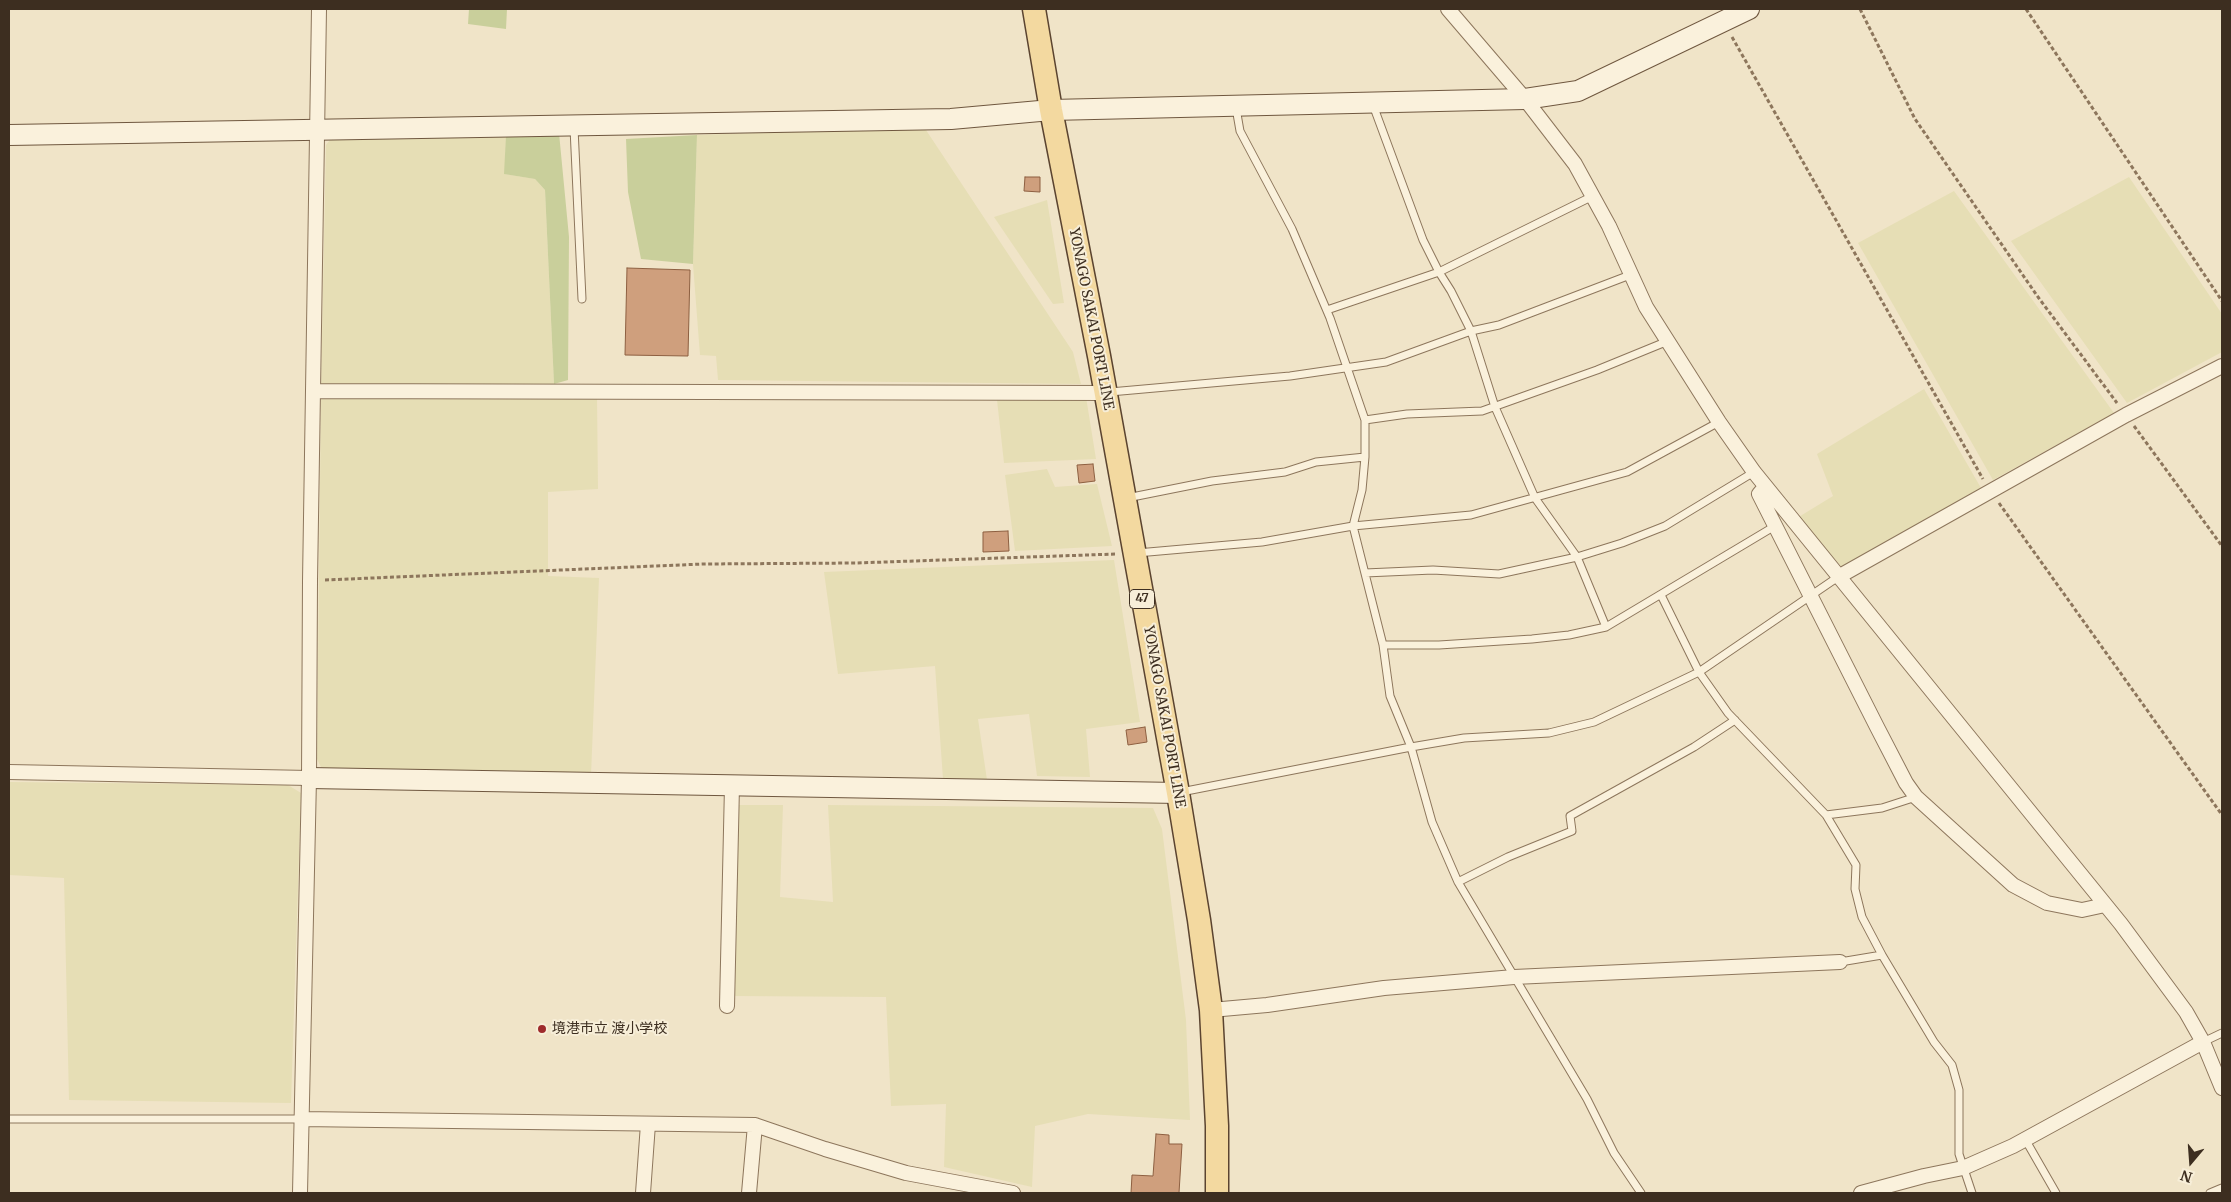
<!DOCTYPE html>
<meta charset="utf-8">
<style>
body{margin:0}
#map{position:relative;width:2231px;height:1202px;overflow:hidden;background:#f0e4c8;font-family:Merriweather,serif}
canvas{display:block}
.frame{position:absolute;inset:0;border:10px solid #3d2e20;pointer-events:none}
.north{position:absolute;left:2166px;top:1137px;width:50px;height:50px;-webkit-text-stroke:4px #f7eed8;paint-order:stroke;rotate:198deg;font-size:14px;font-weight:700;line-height:20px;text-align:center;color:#3d2e20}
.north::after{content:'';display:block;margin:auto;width:18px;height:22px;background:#3d2e20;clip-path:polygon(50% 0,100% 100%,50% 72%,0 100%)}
</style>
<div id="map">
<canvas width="2231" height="1202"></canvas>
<div class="frame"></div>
<div class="north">N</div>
</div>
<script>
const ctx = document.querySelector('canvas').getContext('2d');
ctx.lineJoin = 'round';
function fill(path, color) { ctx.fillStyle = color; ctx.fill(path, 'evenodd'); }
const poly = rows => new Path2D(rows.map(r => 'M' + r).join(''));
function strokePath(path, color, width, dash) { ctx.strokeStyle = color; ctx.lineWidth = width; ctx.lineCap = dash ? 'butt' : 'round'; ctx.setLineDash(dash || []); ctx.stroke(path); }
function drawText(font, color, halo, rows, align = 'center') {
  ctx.font = font + ' Merriweather,"Noto Sans JP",serif'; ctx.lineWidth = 4; ctx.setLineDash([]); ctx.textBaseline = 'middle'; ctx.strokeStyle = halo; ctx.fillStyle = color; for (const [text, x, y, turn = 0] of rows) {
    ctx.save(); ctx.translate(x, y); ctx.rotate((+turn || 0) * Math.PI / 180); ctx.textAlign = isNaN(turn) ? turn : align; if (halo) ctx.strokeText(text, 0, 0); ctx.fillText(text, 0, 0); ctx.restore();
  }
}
fill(poly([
 [924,127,1073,352,1081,384,718,380,716,356,700,355,693,264,697,135],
 [506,135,505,174,535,179,545,190,554,384,321,387,326,145,330,140],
 [2129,177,2222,314,2222,352,2127,403,2011,241],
 [1954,191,2114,413,1993,480,1858,243],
 [1047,200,1064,303,1053,304,994,217],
 [1924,389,1981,488,1842,567,1797,518,1833,496,1817,454],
 [321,393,597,396,598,489,548,492,548,576,599,578,591,775,322,769,317,759],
 [1086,397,1096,459,1004,463,997,400],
 [1047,469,1055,487,1097,484,1112,546,1015,551,1005,475],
 [1114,560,1140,722,1086,729,1090,777,1037,776,1029,714,978,719,987,780,943,779,935,666,838,674,824,572],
 [9,782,288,785,301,793,291,1103,69,1100,64,878,9,875],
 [739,805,783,805,780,897,833,902,828,805,1153,808,1162,829,1186,1020,1190,1120,1088,1114,1035,1126,1032,1187,944,1167,946,1104,891,1106,886,997,732,996]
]), '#e6deb5');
fill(poly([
 [469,9,507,9,506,29,468,24],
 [559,133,569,237,568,380,554,384,545,190,535,179,504,174,506,135],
 [697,135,693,264,641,259,628,192,626,139]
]), '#c9cf9b');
const building = poly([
 [1025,177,1040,177,1040,192,1024,191,1025,177],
 [627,268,690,270,688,356,625,355,627,268],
 [1093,464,1095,481,1079,483,1077,465,1093,464],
 [1008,531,1009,551,983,552,983,532,1008,531],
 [1145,727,1147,742,1128,745,1126,730,1145,727],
 [1156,1134,1169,1135,1169,1144,1182,1144,1179,1193,1131,1193,1132,1175,1153,1176,1156,1134]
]);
fill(building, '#cf9f7d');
strokePath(building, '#8d5f41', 1);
const lane = poly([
 [1373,105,1423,240,1439,272,1593,196],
 [1236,108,1240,131,1292,229,1330,318,1365,420,1365,457,1362,490,1353,526,1383,645,1390,696,1411,747,1432,822,1458,882,1587,1099,1614,1153,1641,1193],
 [574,128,582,299],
 [1327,310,1439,272,1451,291,1471,331,1495,407,1535,498,1577,557,1622,543,1665,526,1754,472],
 [1110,392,1290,376,1386,362,1471,331,1499,325,1630,275],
 [1365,420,1407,414,1482,411,1597,370,1668,341],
 [1127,498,1212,481,1285,472,1316,462,1365,457],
 [1137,553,1262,542,1353,526,1471,515,1627,472,1719,422],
 [1365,573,1433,570,1499,574,1577,557,1606,627],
 [1661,595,1699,672,1728,713,1826,815,1882,808,1916,797],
 [1383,645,1439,645,1532,639,1569,635,1606,627,1775,526],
 [1181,792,1411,747,1464,738,1549,733,1594,722,1699,672,1838,577],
 [1826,815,1856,865,1855,889,1862,917,1882,955,1840,962],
 [1458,882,1508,857,1572,831,1570,816,1694,747,1735,720],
 [1882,955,1934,1042,1952,1065,1959,1090,1959,1154,1972,1193],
 [2203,1042,2222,1033],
 [9,1119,301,1119],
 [2025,1139,2056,1193],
 [2210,1193,2222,1188]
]);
const street = poly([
 [1448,9,1525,99,1575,164,1609,226,1646,307,1719,422,1754,472,2121,924,2186,1012,2203,1042,2222,1088],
 [313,391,1105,393],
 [1765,487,1759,494,1877,727,1906,783,1916,797,2013,885,2047,903,2082,910,2105,905],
 [1838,577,2126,415,2222,366],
 [9,772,309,778],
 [727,1006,732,786],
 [1211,1010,1267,1005,1384,988,1514,977,1840,962],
 [301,1119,755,1125,825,1149,906,1173,1013,1193],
 [300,1193,309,778,310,581,319,9],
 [643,1193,648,1124],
 [749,1193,755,1125],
 [1861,1193,1924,1176,1963,1168,2013,1146,2203,1042]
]);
const secondary = poly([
 [9,135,951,119,1051,110,1525,99,1578,91,1749,9],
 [309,778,1178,793]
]);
const primary = poly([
 [1034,9,1051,110,1099,356,1178,793,1199,920,1211,1010,1217,1126,1217,1193]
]);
strokePath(lane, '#8d765c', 9);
strokePath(street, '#8d765c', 16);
strokePath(secondary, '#6f573f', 22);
strokePath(primary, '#5b4430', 25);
strokePath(poly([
 [1860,9,1915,119,2038,297,2117,403],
 [2026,9,2222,301],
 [1732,37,1983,479],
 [2134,426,2222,546],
 [1999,503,2222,815],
 [325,580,703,564,856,563,1116,554]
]), '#8d765c', 3, [4, 2.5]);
strokePath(lane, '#faf1dc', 7);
strokePath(street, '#faf1dc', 14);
strokePath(secondary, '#faf1dc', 20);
strokePath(primary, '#f3d9a0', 22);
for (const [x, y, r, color] of [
 [542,1029,5,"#9e2a2b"]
]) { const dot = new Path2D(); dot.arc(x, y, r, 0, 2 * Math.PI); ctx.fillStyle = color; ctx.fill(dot); strokePath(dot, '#f7eed8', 2); }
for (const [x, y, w] of [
 [1142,599,25]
]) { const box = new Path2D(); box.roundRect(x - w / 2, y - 9.5, w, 19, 4); ctx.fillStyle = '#f7eed8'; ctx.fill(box); strokePath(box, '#3d2e20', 1); }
drawText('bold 12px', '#3d2e20', null, [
 ["47",1142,599]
]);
drawText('14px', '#3d2e20', '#f7eed8', [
 ["YONAGO SAKAI PORT LINE",1091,319,79],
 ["YONAGO SAKAI PORT LINE",1164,717,80]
]);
drawText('14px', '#3d2e20', '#f7eed8', [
 ["境港市立 渡小学校",552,1029]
], 'left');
</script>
